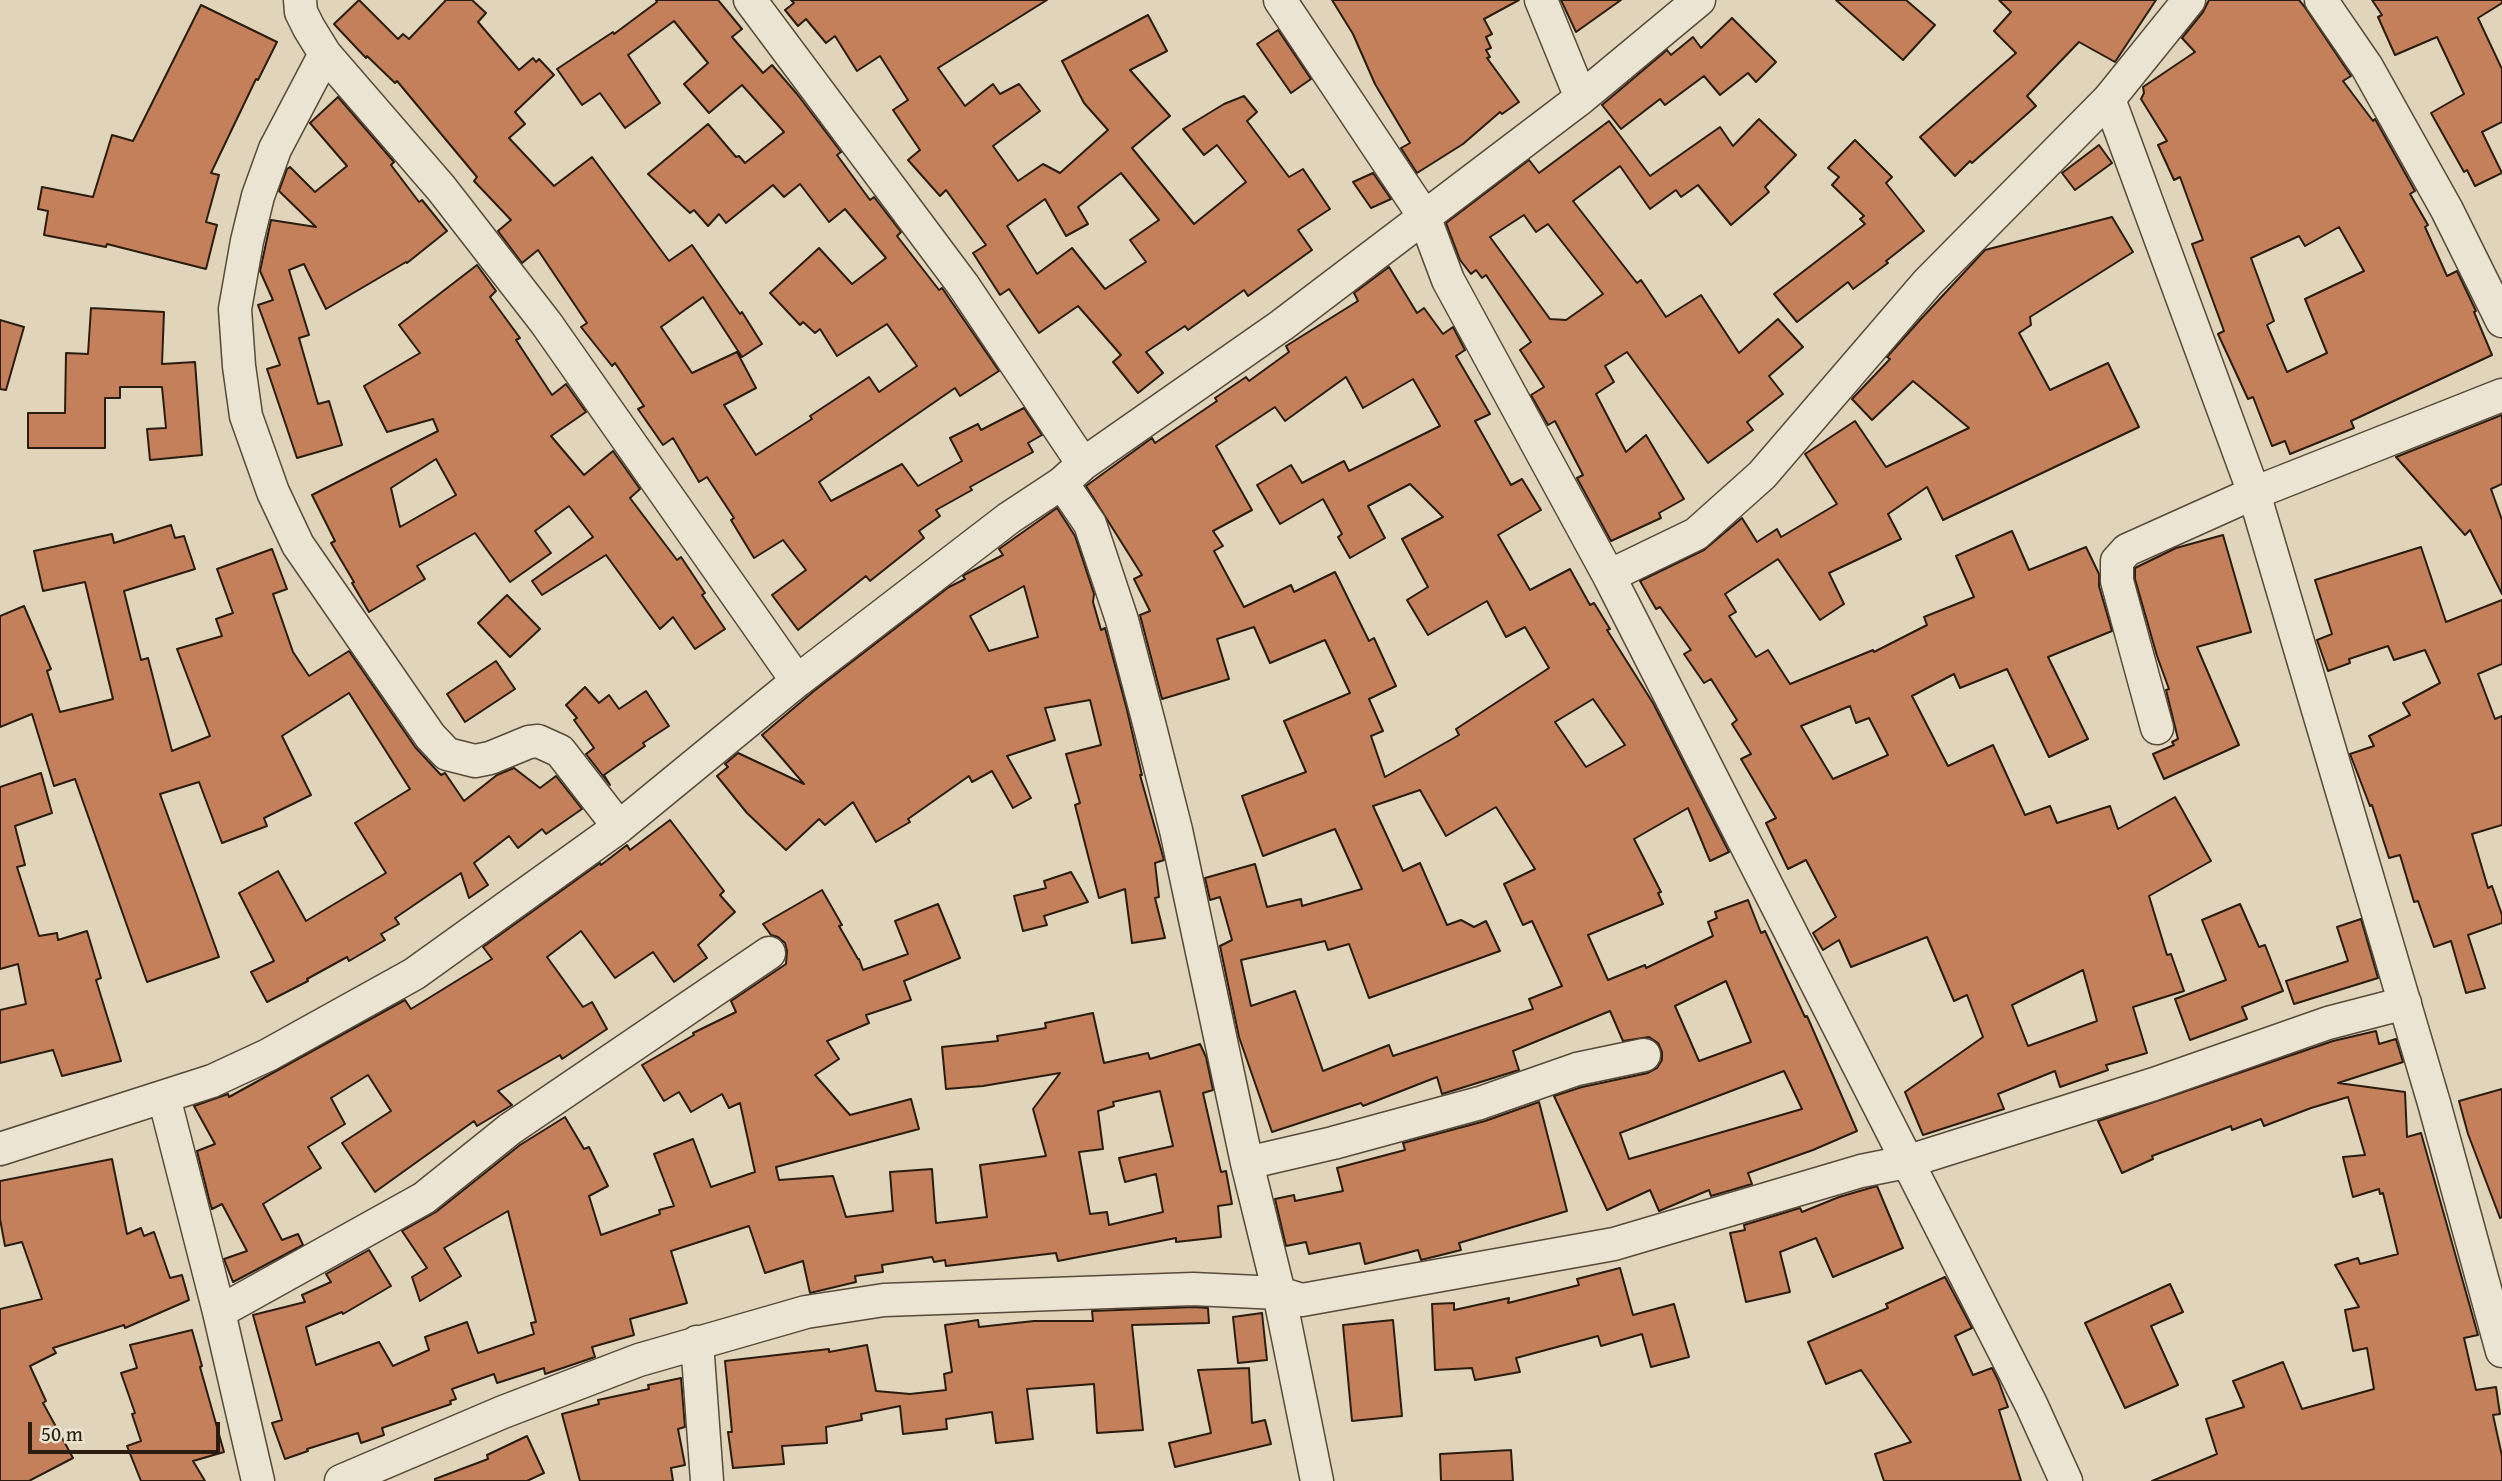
<!DOCTYPE html>
<style>
body{margin:0}
#map{position:relative;width:2502px;height:1481px;overflow:hidden;background:#e0d5ba;font-family:"Gentium Book Plus",serif}
canvas{display:block}
.scale{position:absolute;left:28px;top:1422px;width:192px;height:32px;box-sizing:border-box;border:4px solid #2a1c0e;border-top:0;padding-left:9px;font-size:21px;line-height:24px;white-space:nowrap;color:#2a1c0e;-webkit-text-stroke:5px #ebe4d2;paint-order:stroke}
</style>
<div id="map">
<canvas width="2502" height="1481"></canvas>
<div class="scale">50 m</div>
</div>
<script>
const ctx = document.querySelector('canvas').getContext('2d');
ctx.lineJoin = 'round';
function fill(path, color) { ctx.fillStyle = color; ctx.fill(path, 'evenodd'); }
const poly = rows => new Path2D(rows.map(r => 'M' + r).join(''));
function strokePath(path, color, width, dash) { ctx.strokeStyle = color; ctx.lineWidth = width; ctx.lineCap = dash ? 'butt' : 'round'; ctx.setLineDash(dash || []); ctx.stroke(path); }
const building = poly([
 [359,0,398,39,403,34,409,39,446,0,472,0,486,13,478,22,519,70,533,58,536,62,539,59,554,75,515,112,525,124,509,138,554,186,592,157,669,261,692,245,740,314,742,312,762,344,742,357,703,297,661,327,692,373,737,352,756,388,724,405,756,455,812,419,810,416,869,377,879,392,917,366,887,324,837,356,820,329,815,333,803,322,800,325,770,293,819,248,852,284,886,258,845,209,829,222,800,184,784,197,773,185,726,223,719,214,708,226,694,210,690,213,648,174,708,124,736,157,739,156,745,163,784,132,742,85,709,113,684,84,708,63,674,21,628,55,660,103,625,128,600,93,582,105,557,69,613,32,614,34,657,2,656,0,718,0,742,29,732,37,763,73,772,65,797,94,841,152,837,155,870,200,874,197,901,232,897,236,939,290,942,288,999,371,960,396,955,388,819,482,831,501,902,464,918,486,962,461,950,438,978,424,981,430,1024,408,1042,435,1028,443,1033,452,970,487,972,490,936,510,940,516,919,531,924,538,870,581,866,576,798,630,772,595,806,570,783,540,754,558,731,520,734,518,707,477,699,482,673,438,663,445,638,409,644,406,615,363,612,366,581,327,587,323,538,250,522,263,498,231,511,220,474,181,477,177,397,81,395,83,367,56,366,58,334,24,359,0],
 [791,0,1047,0,938,68,965,106,993,84,1000,94,1019,84,1040,111,993,146,1018,181,1043,164,1060,173,1108,130,1084,103,1062,61,1148,15,1167,51,1130,70,1170,116,1132,148,1194,224,1246,182,1217,145,1204,155,1183,129,1224,104,1244,96,1257,112,1247,121,1289,177,1303,169,1330,209,1298,230,1312,250,1248,296,1244,290,1188,330,1185,326,1146,352,1163,373,1138,393,1113,362,1121,355,1078,306,1039,333,1009,289,1000,295,973,253,986,245,946,190,940,196,908,160,920,150,893,110,908,100,880,56,857,71,835,36,826,43,806,19,798,26,785,10,794,3,791,0],
 [1121,173,1159,220,1130,240,1146,262,1105,289,1072,248,1037,274,1007,226,1045,199,1066,236,1088,224,1078,207,1121,173],
 [1332,0,1519,0,1484,19,1492,34,1486,37,1491,48,1486,50,1490,57,1487,58,1519,102,1502,114,1500,112,1463,144,1417,173,1401,148,1410,143,1375,84,1353,34,1332,0],
 [1561,0,1621,0,1576,32,1561,0],
 [1836,0,1906,0,1935,25,1903,60,1836,0],
 [1999,0,2156,0,2115,62,2079,42,2027,96,2036,106,1972,163,1970,161,1955,176,1920,137,2016,53,1994,31,2011,12,1999,0],
 [2209,0,2299,0,2304,6,2351,76,2343,81,2373,121,2375,119,2415,191,2410,194,2428,225,2425,227,2447,276,2457,271,2476,311,2474,312,2492,355,2351,421,2354,428,2290,454,2285,441,2272,446,2253,397,2248,399,2218,334,2224,331,2192,244,2203,240,2180,177,2174,180,2158,145,2167,141,2141,99,2144,93,2143,87,2195,52,2182,38,2203,12,2209,0],
 [2339,227,2364,271,2305,299,2327,353,2287,372,2267,325,2274,321,2251,258,2299,236,2305,246,2339,227],
 [2372,0,2502,0,2502,3,2478,18,2502,69,2502,122,2482,132,2502,173,2475,186,2467,170,2464,172,2431,113,2464,94,2437,37,2395,55,2378,17,2382,15,2372,0],
 [201,5,277,42,258,80,256,79,211,173,219,175,206,222,217,225,206,269,107,244,106,247,44,235,48,211,38,209,42,187,93,197,112,135,133,141,201,5],
 [1732,18,1776,62,1756,82,1748,73,1720,95,1704,76,1665,105,1660,99,1621,129,1602,105,1667,50,1671,55,1693,37,1701,48,1732,18],
 [1278,30,1311,79,1291,93,1257,44,1278,30],
 [338,97,394,162,391,165,419,202,422,200,447,231,407,263,406,262,326,309,304,264,289,270,309,335,299,338,318,404,329,401,342,445,297,458,267,369,280,365,258,305,273,300,260,271,271,220,316,227,279,191,287,169,290,167,315,192,347,166,310,123,338,97],
 [1759,119,1796,155,1765,187,1769,192,1731,225,1698,185,1681,197,1676,190,1650,209,1620,166,1573,201,1637,283,1641,280,1666,317,1701,295,1739,353,1778,319,1803,347,1769,376,1783,394,1747,422,1753,430,1708,463,1627,352,1605,366,1614,382,1596,394,1626,452,1646,435,1684,499,1659,513,1661,518,1611,541,1577,478,1583,475,1555,421,1548,425,1531,395,1544,387,1520,350,1531,342,1486,275,1482,278,1476,270,1471,274,1460,260,1446,223,1529,160,1539,173,1609,121,1650,176,1720,127,1733,146,1759,119],
 [1524,215,1536,232,1548,224,1603,294,1566,320,1550,319,1490,237,1524,215],
 [1855,140,1892,177,1886,183,1924,231,1886,261,1888,263,1853,289,1848,282,1797,322,1774,294,1865,224,1860,219,1864,216,1832,185,1839,177,1828,168,1855,140],
 [2099,145,2112,163,2075,190,2062,173,2099,145],
 [1373,173,1391,199,1371,208,1353,182,1373,173],
 [2112,217,2133,252,2030,317,2031,325,2019,333,2050,390,2108,363,2139,427,1943,520,1927,487,1888,514,1901,539,1829,573,1844,604,1820,620,1778,559,1725,594,1736,612,1729,616,1756,657,1768,650,1790,684,1873,650,1874,652,1927,625,1924,617,1974,597,1956,556,2012,531,2029,570,2086,547,2099,574,2099,586,2112,631,2048,657,2088,739,2049,757,2007,669,1960,688,1954,674,1912,696,1948,766,1993,745,2025,815,2050,806,2057,823,2110,806,2118,829,2175,797,2211,861,2149,896,2167,955,2171,954,2184,991,2133,1007,2147,1053,2106,1065,2108,1070,2060,1087,2055,1071,1998,1094,2004,1109,1923,1135,1905,1092,1983,1037,1967,995,1954,1001,1927,937,1851,967,1839,940,1823,950,1813,933,1836,917,1806,860,1788,869,1766,823,1776,818,1741,759,1751,754,1732,724,1737,720,1711,679,1704,683,1684,654,1691,650,1660,607,1656,609,1640,581,1704,550,1742,518,1757,542,1777,529,1781,537,1837,504,1805,454,1855,421,1886,467,1969,428,1913,381,1872,420,1852,399,1890,359,1887,357,1920,320,1985,250,2112,217],
 [1850,706,1856,723,1869,718,1888,755,1833,779,1801,726,1850,706],
 [2083,970,2097,1021,2028,1046,2012,1005,2083,970],
 [477,265,496,291,490,297,520,338,516,340,552,395,566,384,586,412,551,436,584,475,613,451,640,489,630,498,677,560,681,557,705,593,702,595,725,629,695,649,673,617,660,629,606,555,542,595,532,581,593,537,569,506,535,531,551,553,510,582,475,533,417,566,425,579,369,612,352,583,354,582,331,543,335,541,312,495,438,431,433,419,387,432,364,386,420,353,399,325,477,265],
 [436,459,456,495,400,527,391,488,436,459],
 [1389,267,1417,313,1424,308,1443,334,1453,327,1465,350,1456,356,1490,414,1475,421,1511,485,1522,479,1541,510,1498,535,1530,590,1570,569,1590,605,1594,603,1610,629,1607,630,1653,703,1729,852,1710,861,1688,808,1634,839,1661,892,1658,893,1663,904,1588,935,1608,980,1645,965,1646,968,1713,936,1708,922,1717,918,1715,912,1748,900,1761,933,1765,931,1805,1017,1807,1016,1857,1131,1813,1150,1748,1173,1752,1184,1711,1196,1709,1190,1659,1211,1650,1190,1607,1210,1554,1096,1582,1087,1648,1073,1657,1068,1662,1060,1662,1052,1658,1043,1649,1037,1623,1041,1610,1011,1513,1051,1519,1070,1442,1094,1437,1077,1363,1106,1361,1103,1272,1132,1239,1037,1220,946,1232,940,1220,897,1210,900,1205,878,1255,864,1267,907,1301,899,1302,906,1362,889,1335,829,1263,856,1242,796,1306,772,1284,721,1350,693,1325,640,1270,663,1254,627,1217,639,1229,679,1162,699,1140,615,1150,611,1134,579,1142,575,1086,486,1152,438,1155,443,1217,401,1215,398,1246,377,1249,381,1289,352,1286,346,1358,301,1354,293,1389,267],
 [1346,377,1363,408,1413,379,1440,426,1349,471,1344,461,1302,483,1291,465,1257,485,1280,524,1323,499,1342,534,1338,537,1350,558,1385,538,1368,506,1410,484,1443,517,1402,539,1428,587,1407,600,1428,635,1487,601,1506,637,1525,627,1549,668,1456,729,1459,735,1385,777,1371,736,1383,731,1369,699,1396,686,1374,638,1369,641,1335,572,1294,592,1291,585,1244,607,1214,551,1223,546,1213,531,1252,510,1216,446,1275,407,1285,421,1346,377],
 [1593,699,1625,745,1586,767,1555,722,1593,699],
 [1420,790,1446,836,1496,807,1535,869,1504,884,1523,925,1532,921,1562,986,1529,999,1533,1009,1393,1056,1389,1045,1323,1071,1295,991,1251,1006,1241,960,1325,941,1328,950,1349,944,1369,998,1500,951,1486,921,1474,927,1461,920,1447,925,1420,863,1403,871,1373,806,1420,790],
 [1726,981,1751,1042,1699,1061,1675,1006,1726,981],
 [1784,1071,1802,1109,1629,1159,1620,1133,1784,1071],
 [91,308,164,312,162,364,195,362,202,455,150,460,147,429,166,428,162,387,120,387,120,398,105,398,105,448,28,448,28,413,65,413,66,353,88,354,91,308],
 [0,320,24,327,6,390,0,389,0,320],
 [2502,415,2502,484,2491,489,2502,520,2502,594,2470,530,2465,535,2396,457,2502,415],
 [1057,508,1075,536,1094,594,1093,602,1101,630,1105,628,1127,710,1142,775,1140,775,1164,860,1155,863,1159,897,1155,898,1165,938,1132,943,1125,889,1099,898,1075,805,1080,803,1066,754,1101,745,1090,700,1045,708,1055,740,1007,756,1031,798,1013,808,992,771,972,782,969,776,908,819,910,822,876,842,853,802,825,825,819,819,786,850,747,813,717,776,728,767,725,764,738,753,804,784,762,735,814,691,949,587,965,579,963,576,966,574,1003,555,999,549,1057,508],
 [1024,586,1038,637,989,651,970,616,1024,586],
 [171,525,175,538,184,536,195,569,124,591,141,660,148,658,172,751,210,736,177,649,222,636,216,619,233,613,217,569,272,549,287,589,273,594,293,652,309,676,349,651,415,747,441,775,445,773,464,801,497,775,514,768,540,788,556,776,582,809,546,834,542,829,518,848,509,836,474,863,488,885,469,898,461,873,395,918,399,924,381,934,385,940,349,961,347,957,307,979,308,981,267,1002,251,972,274,961,239,893,278,871,306,921,386,873,355,823,410,789,349,693,282,736,311,795,264,818,267,826,222,843,199,782,160,794,219,957,147,982,75,779,54,786,32,714,0,727,0,616,24,606,51,669,47,671,60,712,113,699,85,582,43,591,34,551,112,534,114,543,171,525],
 [2223,535,2251,632,2197,647,2239,745,2164,779,2153,754,2174,745,2172,742,2178,739,2166,690,2169,689,2157,656,2135,579,2135,568,2176,548,2223,535],
 [2421,547,2446,622,2502,600,2502,664,2478,674,2495,719,2502,716,2502,825,2472,834,2488,888,2492,886,2502,915,2502,923,2468,935,2485,988,2466,993,2451,941,2434,947,2418,901,2414,902,2400,855,2389,858,2372,805,2370,806,2350,754,2374,746,2369,736,2410,715,2403,703,2440,683,2425,650,2394,660,2388,646,2349,659,2350,663,2328,671,2317,640,2332,634,2315,580,2421,547],
 [507,595,540,629,510,657,478,623,507,595],
 [496,661,515,689,465,722,447,694,496,661],
 [585,687,599,703,609,695,619,709,646,691,669,726,643,743,645,746,604,775,610,785,586,754,594,748,574,720,577,718,566,705,585,687],
 [41,773,52,813,15,826,25,865,17,867,39,936,57,933,58,940,87,931,101,978,96,980,121,1061,62,1076,53,1050,0,1063,0,1010,26,1004,18,964,0,969,0,787,41,773],
 [670,820,724,891,720,895,735,912,698,945,707,958,674,982,653,952,615,978,581,931,547,957,583,1007,592,1002,607,1029,562,1059,560,1055,498,1091,512,1105,477,1126,474,1121,375,1192,342,1143,391,1111,368,1075,331,1098,345,1124,308,1147,321,1168,263,1204,282,1240,298,1234,303,1245,233,1282,224,1259,247,1251,222,1204,212,1209,210,1203,197,1151,215,1144,194,1106,228,1094,229,1097,405,1000,411,1009,492,959,483,947,600,863,601,865,627,845,630,850,670,820],
 [1071,872,1088,902,1044,916,1047,925,1023,931,1014,896,1046,888,1044,881,1071,872],
 [822,890,842,925,839,926,858,959,859,959,863,970,908,954,895,921,938,904,960,958,904,981,911,1000,866,1015,869,1023,827,1041,839,1059,815,1075,850,1115,911,1099,919,1129,776,1167,779,1180,833,1176,846,1217,893,1211,890,1172,932,1169,936,1223,987,1217,980,1165,1046,1156,1033,1109,1060,1073,983,1086,946,1089,942,1047,998,1041,997,1036,1046,1028,1045,1023,1093,1013,1104,1063,1148,1053,1150,1059,1200,1044,1206,1057,1213,1090,1203,1093,1221,1172,1226,1171,1232,1204,1218,1206,1221,1237,1176,1242,1176,1238,1058,1261,1056,1253,946,1266,945,1260,934,1262,932,1257,882,1265,883,1272,855,1276,856,1282,810,1293,803,1261,765,1273,749,1226,671,1251,687,1303,630,1319,634,1335,592,1347,595,1357,545,1374,544,1368,497,1383,494,1374,452,1389,456,1399,450,1401,451,1404,382,1428,384,1435,361,1443,358,1433,307,1449,308,1451,285,1459,272,1423,282,1420,253,1315,305,1302,302,1295,331,1282,326,1274,369,1250,391,1286,343,1314,342,1312,306,1327,316,1365,379,1342,393,1366,429,1350,425,1337,467,1322,478,1353,534,1334,531,1323,536,1322,508,1211,444,1248,461,1276,420,1301,412,1277,427,1268,402,1231,436,1212,520,1145,565,1117,584,1149,589,1147,608,1186,589,1196,601,1235,660,1214,659,1210,674,1206,654,1154,693,1139,711,1187,755,1172,740,1103,729,1108,722,1094,691,1112,679,1092,664,1101,642,1065,694,1035,693,1033,736,1012,731,1001,786,964,787,951,785,943,778,937,771,935,763,924,822,890],
 [1160,1091,1173,1146,1119,1158,1125,1182,1156,1174,1163,1212,1109,1225,1107,1212,1090,1214,1079,1152,1103,1149,1098,1111,1114,1106,1113,1102,1160,1091],
 [2240,904,2259,947,2265,945,2283,991,2242,1007,2247,1019,2190,1040,2175,999,2226,980,2202,920,2240,904],
 [2361,919,2378,978,2294,1004,2286,981,2348,961,2337,927,2361,919],
 [2376,1031,2379,1044,2396,1039,2403,1062,2338,1083,2405,1092,2407,1137,2421,1133,2478,1335,2464,1338,2476,1390,2496,1387,2500,1414,2493,1415,2502,1456,2502,1481,2152,1481,2217,1454,2206,1419,2244,1407,2233,1381,2283,1362,2302,1409,2374,1389,2367,1348,2353,1351,2345,1310,2359,1307,2335,1265,2358,1258,2360,1264,2398,1254,2383,1193,2380,1194,2379,1189,2353,1197,2343,1157,2365,1155,2348,1097,2311,1108,2264,1126,2261,1119,2232,1130,2231,1126,2152,1156,2153,1159,2122,1173,2098,1121,2333,1041,2376,1031],
 [2502,1089,2502,1217,2500,1218,2468,1134,2459,1101,2502,1089],
 [1539,1102,1567,1211,1459,1243,1461,1250,1421,1260,1418,1250,1365,1264,1360,1243,1309,1254,1306,1242,1286,1246,1275,1199,1294,1195,1295,1201,1343,1191,1337,1168,1405,1150,1403,1143,1485,1121,1539,1102],
 [112,1159,127,1234,141,1228,144,1236,154,1232,170,1278,182,1275,189,1300,125,1328,124,1325,53,1348,56,1353,30,1366,46,1401,43,1403,73,1458,29,1481,0,1481,0,1309,42,1299,22,1242,5,1246,0,1219,0,1181,112,1159],
 [1877,1186,1903,1248,1833,1277,1816,1238,1780,1252,1790,1292,1746,1302,1730,1233,1745,1230,1744,1225,1800,1208,1802,1212,1839,1197,1877,1186],
 [1620,1268,1633,1315,1674,1304,1689,1357,1651,1367,1642,1334,1601,1346,1598,1336,1516,1358,1520,1372,1475,1380,1472,1368,1435,1370,1432,1304,1454,1303,1454,1310,1509,1298,1508,1303,1579,1285,1577,1279,1620,1268],
 [1945,1277,1972,1328,1955,1336,1973,1375,1992,1368,1998,1380,2008,1407,1999,1410,2021,1481,1884,1481,1875,1454,1911,1442,1861,1370,1826,1384,1808,1342,1888,1308,1886,1304,1945,1277],
 [2170,1284,2183,1312,2151,1326,2178,1385,2125,1408,2085,1323,2170,1284],
 [1193,1307,1208,1308,1209,1323,1132,1325,1143,1430,1097,1433,1094,1384,1027,1389,1033,1439,996,1443,992,1412,946,1419,947,1429,903,1434,900,1406,861,1414,862,1420,826,1427,827,1443,782,1446,784,1464,733,1468,728,1432,732,1432,725,1361,829,1349,829,1352,867,1345,876,1391,910,1394,946,1390,944,1374,952,1372,945,1325,978,1320,979,1327,1034,1321,1093,1321,1092,1311,1193,1307],
 [1262,1313,1267,1360,1238,1363,1233,1317,1262,1313],
 [1393,1320,1402,1416,1352,1421,1343,1325,1393,1320],
 [192,1330,202,1366,200,1367,224,1452,193,1461,205,1481,141,1481,127,1446,141,1441,132,1414,135,1413,121,1373,137,1368,130,1345,192,1330],
 [1249,1368,1252,1423,1265,1420,1271,1444,1175,1467,1169,1443,1211,1433,1198,1370,1249,1368],
 [681,1378,685,1427,678,1429,685,1465,671,1468,673,1481,580,1481,562,1414,599,1404,598,1400,649,1389,648,1385,681,1378],
 [527,1436,544,1473,527,1481,435,1481,435,1479,488,1459,487,1455,527,1436],
 [1511,1450,1513,1481,1441,1481,1440,1454,1511,1450]
]);
fill(building, '#c4805b');
strokePath(building, '#2a1c0e', 2);
const minor = poly([
 [300,0,301,12,309,28,325,54,441,188,546,323,797,681],
 [750,0,963,285,1083,464],
 [1280,0,1424,216,1448,280,1609,576,2031,1404,2066,1481],
 [1541,0,1581,98],
 [2321,0,2367,67,2447,210,2502,321],
 [325,54,275,149,258,196,247,241,235,309,239,366,246,416,273,492,298,545,430,736,447,754,475,761,490,758,529,742,538,741,560,751,619,827],
 [2109,99,2254,493,2434,1103,2502,1351],
 [1062,483,1090,524,1122,620,1149,723,1176,830,1247,1163,1279,1293,1317,1481],
 [1609,576,1696,534,1762,475,1928,282,2109,99,2189,0],
 [2157,728,2117,581,2117,561,2127,550,2254,493,2502,395],
 [164,1097,219,1312,258,1481],
 [0,1149,212,1081,268,1055,414,974,619,827,797,681,1009,518,1062,483,1083,464,1282,325,1581,98,1699,0],
 [1247,1163,1333,1143,1480,1103,1577,1069,1644,1055],
 [219,1312,424,1198,510,1129,769,953],
 [697,1342,707,1481],
 [341,1481,503,1412,639,1360,806,1312,884,1300,1193,1289,1279,1293,1302,1300,1614,1244,1861,1171,1906,1162,2154,1084,2328,1023,2405,1003]
]);
strokePath(minor, '#584a39', 35);
strokePath(minor, '#ebe4d2', 32);
</script>
